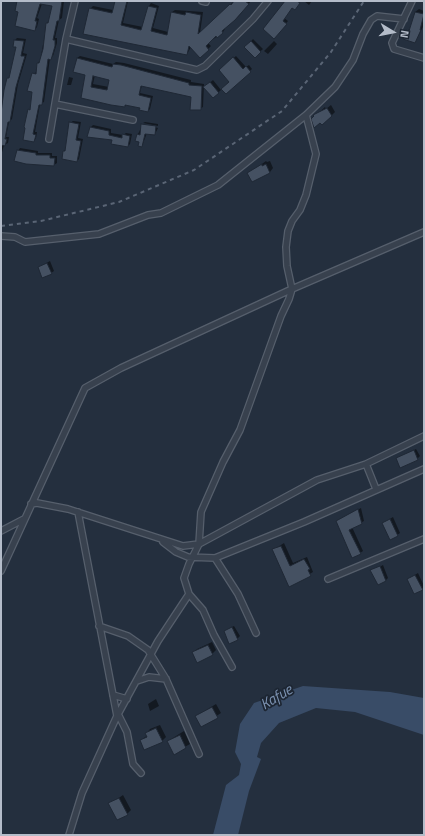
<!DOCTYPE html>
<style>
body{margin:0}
#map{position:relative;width:425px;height:836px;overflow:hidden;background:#242f3e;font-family:"Titillium Web",sans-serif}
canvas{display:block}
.frame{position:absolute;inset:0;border:2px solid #b4bcc9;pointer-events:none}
.north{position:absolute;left:373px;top:12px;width:40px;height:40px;-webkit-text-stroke:3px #1d2633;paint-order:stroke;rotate:100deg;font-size:11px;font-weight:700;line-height:16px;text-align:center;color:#b4bcc9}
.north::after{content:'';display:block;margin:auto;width:14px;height:18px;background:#b4bcc9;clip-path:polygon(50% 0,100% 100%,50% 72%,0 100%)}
</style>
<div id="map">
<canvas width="425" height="836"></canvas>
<div class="frame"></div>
<div class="north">N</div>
</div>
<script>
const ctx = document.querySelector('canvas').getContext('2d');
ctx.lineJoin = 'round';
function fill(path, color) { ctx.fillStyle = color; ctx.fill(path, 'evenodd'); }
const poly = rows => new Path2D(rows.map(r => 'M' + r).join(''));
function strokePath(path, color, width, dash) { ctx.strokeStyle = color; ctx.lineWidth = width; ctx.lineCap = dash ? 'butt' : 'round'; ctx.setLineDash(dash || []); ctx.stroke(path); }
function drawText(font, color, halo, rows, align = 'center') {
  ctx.font = font + ' "Titillium Web",sans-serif'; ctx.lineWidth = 3.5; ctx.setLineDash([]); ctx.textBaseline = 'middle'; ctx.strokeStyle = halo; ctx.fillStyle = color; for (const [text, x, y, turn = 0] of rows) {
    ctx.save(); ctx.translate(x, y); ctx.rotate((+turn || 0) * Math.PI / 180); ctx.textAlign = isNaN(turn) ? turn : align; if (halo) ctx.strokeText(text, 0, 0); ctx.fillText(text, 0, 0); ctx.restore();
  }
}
fill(poly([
 [303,686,390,692,424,698,424,735,355,712,316,708,279,723,261,743,257,757,261,759,249,791,238,835,213,835,226,785,239,775,241,764,235,752,240,724,254,703]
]), '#394c67');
fill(poly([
 [24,1,43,1,37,18,39,19,37,27,35,30],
 [49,1,64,1,62,18,59,20,55,38,57,38,57,43,53,56,50,58,44,102,40,104,35,132,37,132,36,138,34,141,29,110,32,107,32,74,37,72,38,63,40,61,47,23,50,20,53,5],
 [116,1,128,1,123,23,143,27,149,6,151,3,159,6,153,28,168,32,172,12,175,10,203,12,200,33,233,2,251,1,238,17,224,28,225,29,223,32,208,43,211,46,200,57,191,47,187,54,84,34,90,9,93,6,113,10],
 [285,1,301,1,297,7,292,7,284,18,288,21,274,37,264,29],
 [304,1,312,1,309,5],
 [419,9,424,11,424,25,415,42,407,31,411,28,415,12],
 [17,38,26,39,23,53,27,54,18,84,12,119,9,122,6,137,9,137,8,143,4,145,1,156,1,120,17,46,14,46,15,40],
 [253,39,263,49,255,56,246,47],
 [274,41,277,44,268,54,264,51],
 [80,56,113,64,116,62,124,63,191,80,191,82,204,84,203,107,198,110,191,109,192,97,142,85,140,93,153,96,150,109,148,111,141,107,127,104,125,106,83,97,87,74,77,58],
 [95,75,110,79,109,87,93,84],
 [236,56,246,67,249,65,252,69,226,93,230,82,220,70],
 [69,77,73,78,71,85,67,85],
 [213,80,221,90,213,97,205,87],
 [331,105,335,112,331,116,312,119,325,107,326,109],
 [73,121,81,122,78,138,83,139,79,159,77,161,64,151,66,149,70,123],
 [145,122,158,124,158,126,143,123],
 [143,124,158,128,155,134,147,133,142,146,138,134],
 [93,125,111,129,111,133,123,135,126,133,132,134,130,144,128,146,91,127],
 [20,148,38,151,38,153,52,153,52,156,57,156,57,163,54,165,18,151],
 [266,161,267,162,270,161,273,168,270,172,249,173],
 [50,261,54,271,51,273,39,267],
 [416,449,420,456,417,459,397,459],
 [361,508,364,521,352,527,363,551,360,553,340,519],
 [393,517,400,533,397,535,383,523],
 [284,543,293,563,307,557,313,572,289,586,273,550],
 [383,565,388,578,386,580,372,571],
 [418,573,424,586,422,590,408,579],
 [234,626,240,636,237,639,228,629],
 [212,642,216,650,212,654,193,653,197,649],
 [156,699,159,706,150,711,148,704],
 [216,704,221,713,201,726,196,716],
 [160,725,166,737,162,741,141,740,148,735,147,733,150,729],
 [184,731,190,744,174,753,168,741],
 [123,795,131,810,127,814,110,804]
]), '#0007');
const building = poly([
 [17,1,62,1,59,21,57,21,53,40,55,40,55,46,51,60,48,59,42,105,39,105,33,134,36,135,34,142,23,140,25,128,24,127,28,109,30,110,32,92,27,91,32,73,36,74,37,63,39,63,43,49,46,23,48,23,52,6,40,4,35,21,37,21,35,31,15,26,18,12,15,11,17,1],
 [115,1,127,1,121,25,141,30,148,6,157,8,151,31,167,35,171,12,185,15,186,12,201,15,198,34,230,4,231,5,234,1,245,1,249,4,235,20,222,31,223,33,217,38,216,36,206,46,209,50,200,58,189,46,187,55,83,34,89,8,112,13,115,1],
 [285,1,297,1,300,3,295,10,292,8,283,21,287,24,274,39,263,29,285,1],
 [415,12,424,14,420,30,421,30,415,43,403,39,406,30,409,31,415,12],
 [14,40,24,41,21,56,25,56,16,87,10,122,8,122,5,139,7,139,5,146,1,145,1,113,4,90,7,78,9,78,16,47,13,47,14,40],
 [251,41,261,52,255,58,244,47,251,41],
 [233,57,243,69,246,66,251,72,226,94,221,89,229,82,219,70,233,57],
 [77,58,112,67,113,64,121,65,189,83,189,85,202,86,201,110,190,110,191,97,141,86,139,95,151,98,148,112,139,110,140,108,125,105,125,107,111,105,81,98,85,75,73,72,77,58],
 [93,76,109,80,107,90,91,87,93,76],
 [210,82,219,93,213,98,203,87,210,82],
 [327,108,332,116,322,125,320,123,314,128,311,119,314,116,313,115,327,108],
 [69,122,79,124,76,140,81,141,77,162,62,159,63,151,65,151,69,122],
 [141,124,156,126,155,135,145,134,142,147,138,146,139,142,135,141,137,134,140,135,141,124],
 [90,127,109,131,109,135,122,138,122,134,130,136,128,147,111,144,112,140,87,137,90,127],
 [17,150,36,153,36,155,50,155,50,158,55,158,54,166,26,164,14,161,17,150],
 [262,164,262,166,266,164,270,173,252,182,247,173,262,164],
 [47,263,52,274,42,278,38,267,47,263],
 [414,450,418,460,400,468,396,458,414,450],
 [358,509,362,524,349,530,361,554,352,558,336,521,358,509],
 [390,519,398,536,390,540,382,523,390,519],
 [281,546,290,566,304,559,310,569,308,570,311,576,289,587,272,549,281,546],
 [380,566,386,581,378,585,370,570,380,566],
 [415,575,423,590,414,594,407,579,415,575],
 [232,627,238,640,229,644,224,631,232,627],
 [208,645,213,655,197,663,192,652,208,645],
 [212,707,218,718,201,727,195,716,212,707],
 [156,728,163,742,144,750,140,740,147,737,145,733,156,728],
 [180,735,186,748,174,755,167,741,180,735],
 [119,798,128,815,117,820,108,803,119,798]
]);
fill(building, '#455162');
strokePath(building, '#1f2835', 1);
const minor = poly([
 [202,1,206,2],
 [412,1,392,43,394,49,424,58],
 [66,39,197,70,205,66,253,19,268,1],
 [55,104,133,120],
 [49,139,66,39,75,1],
 [1,236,15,237,25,242,99,234,148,215,161,213,218,185,306,115,335,87,353,60,363,34,371,20,377,16,404,19],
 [366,464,376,489],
 [31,504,37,503,68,509,183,546,199,544,317,480,366,464,424,436],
 [78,512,117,716],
 [1,531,24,519],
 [163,542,176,552,188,557,215,558,304,522,424,469],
 [215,558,238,594,256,633],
 [1,571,85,388,121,368,292,289,424,232],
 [328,579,424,539],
 [189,594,203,610,214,635,232,667],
 [99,626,128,636,148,650,166,679,199,754],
 [137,681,149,677,166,679],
 [113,695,127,699],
 [118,714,127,732,133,764,141,773],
 [69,835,82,793,117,716,158,641,189,594,184,578,189,564,199,544,201,512,223,462,240,430,281,316,289,299,292,289,287,266,286,247,288,231,292,221,300,210,306,195,316,154,306,115]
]);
strokePath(minor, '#565f6c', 8);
strokePath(minor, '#38414e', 5.5);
strokePath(poly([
 [1,226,41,221,119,202,194,170,282,111,331,52,364,1]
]), '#5a6575', 2, [4, 4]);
drawText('italic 15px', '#7c92b1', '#1d2633', [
 ["Kafue",277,698,-31]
]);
</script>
